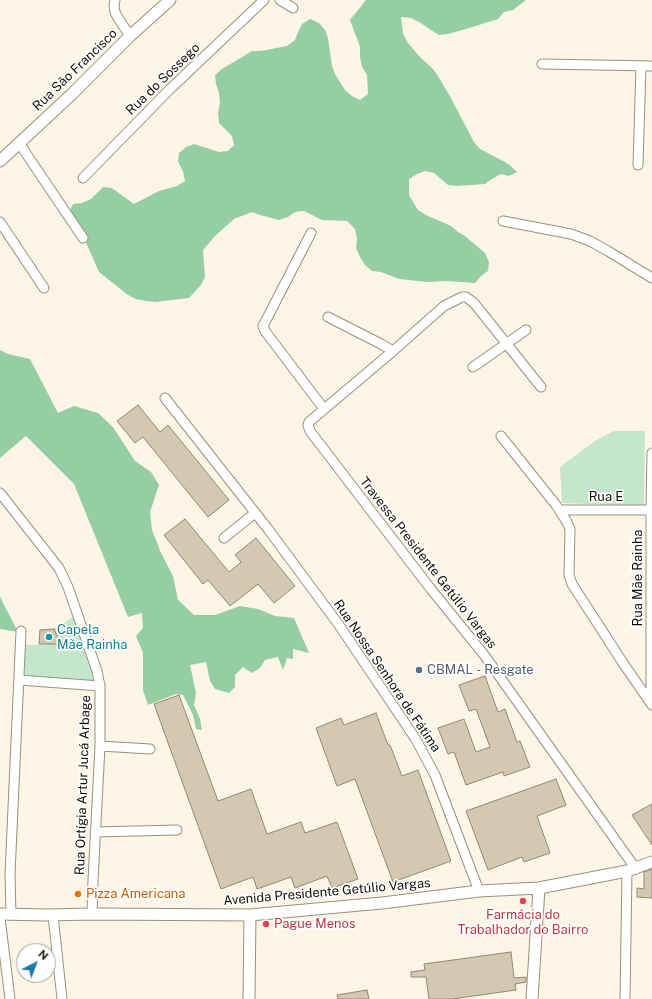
<!DOCTYPE html>
<meta charset="utf-8">
<style>
body{margin:0}
#map{position:relative;width:652px;height:999px;overflow:hidden;background:#fdf6e7;font-family:"Public Sans",sans-serif}
canvas{display:block}
.north{position:absolute;left:16px;top:943px;width:40px;height:40px;box-sizing:border-box;background:#fff;border:1px solid #a19f9c;border-radius:50%;rotate:42deg;font-size:11px;font-weight:700;line-height:16px;text-align:center;color:#130f07}
.north::after{content:'';display:block;margin:auto;width:14px;height:18px;background:#1979a6;clip-path:polygon(50% 0,100% 100%,50% 72%,0 100%)}
</style>
<div id="map">
<canvas width="652" height="999"></canvas>
<div class="north">N</div>
</div>
<script>
const ctx = document.querySelector('canvas').getContext('2d');
ctx.lineJoin = 'round';
function fill(path, color) { ctx.fillStyle = color; ctx.fill(path, 'evenodd'); }
const poly = rows => new Path2D(rows.map(r => 'M' + r).join(''));
function strokePath(path, color, width, dash) { ctx.strokeStyle = color; ctx.lineWidth = width; ctx.lineCap = dash ? 'butt' : 'round'; ctx.setLineDash(dash || []); ctx.stroke(path); }
function drawText(font, color, halo, rows, align = 'center') {
  ctx.font = font + ' "Public Sans",sans-serif'; ctx.lineWidth = 3.5; ctx.setLineDash([]); ctx.textBaseline = 'middle'; ctx.strokeStyle = halo; ctx.fillStyle = color; for (const [text, x, y, turn = 0] of rows) {
    ctx.save(); ctx.translate(x, y); ctx.rotate((+turn || 0) * Math.PI / 180); ctx.textAlign = isNaN(turn) ? turn : align; if (halo) ctx.strokeText(text, 0, 0); ctx.fillText(text, 0, 0); ctx.restore();
  }
}
fill(poly([
 [614,431,645,431,644,506,562,503,560,467,595,441],
 [73,617,96,681,24,676,25,645,60,644,54,629]
]), '#c4e6cc');
fill(poly([
 [366,0,526,0,513,10,504,12,498,19,466,29,448,34,439,35,419,22,411,18,401,17,403,34,408,43,419,56,433,69,438,76,452,100,474,142,480,149,505,162,512,167,517,172,509,176,501,174,492,179,485,184,457,186,448,185,434,173,425,171,417,174,409,179,409,195,418,210,426,215,451,226,458,232,465,236,485,253,489,262,488,271,481,276,475,283,446,281,428,282,399,279,381,272,372,271,365,265,360,257,356,248,357,239,355,229,347,221,322,220,304,211,295,212,288,217,279,220,260,215,252,212,234,219,215,236,203,250,205,277,201,285,189,298,155,302,146,301,136,299,128,295,99,272,80,229,69,213,73,204,82,203,91,199,103,187,112,188,134,204,159,191,177,186,185,181,183,171,178,162,179,153,186,147,194,144,219,152,228,151,234,145,232,136,219,123,218,113,220,103,219,93,216,84,215,75,222,69,252,51,261,51,287,46,295,40,298,32,302,24,310,19,319,23,325,30,328,38,332,66,335,74,345,90,352,96,360,100,368,94,367,75,362,67,360,57,360,47,350,20],
 [0,350,8,354,30,359,58,413,74,406,98,413,113,427,135,461,151,472,159,485,150,512,152,530,161,553,173,576,178,600,194,615,215,615,240,606,258,609,275,616,294,618,309,653,293,649,293,659,287,658,283,670,278,657,265,660,260,668,252,673,243,667,235,675,235,687,229,693,215,689,210,681,206,662,190,665,196,693,194,705,200,719,202,730,196,729,193,715,183,695,176,694,148,705,143,690,143,653,136,636,143,628,142,613,128,617,74,484,26,436,0,458],
 [0,597,18,632,0,629]
]), '#96cea4');
const building = poly([
 [138,405,160,432,168,425,229,500,208,517,143,437,135,443,117,421,138,405],
 [185,519,229,572,241,562,235,555,256,538,295,586,274,603,258,584,230,606,208,580,203,584,164,535,185,519],
 [54,629,60,644,39,644,40,630,54,629],
 [485,676,498,712,505,709,517,742,520,741,530,767,504,776,503,772,466,785,454,752,448,754,438,728,464,719,476,752,490,747,476,709,469,711,459,685,485,676],
 [179,695,218,801,251,789,267,834,301,822,305,833,337,822,358,879,332,888,327,876,295,888,291,877,257,889,253,877,221,889,154,704,179,695],
 [376,713,388,745,390,745,402,776,418,770,451,861,393,882,355,779,337,786,316,728,341,718,344,725,376,713],
 [556,779,566,805,537,816,550,853,524,862,522,857,488,870,466,811,556,779],
 [652,804,652,845,632,815,652,804],
 [652,869,652,898,637,897,637,888,644,889,644,872,652,869],
 [511,952,514,978,526,977,526,982,515,984,516,990,452,999,429,999,426,977,411,977,411,972,425,970,424,964,511,952],
 [367,990,369,999,338,999,337,995,367,990]
]);
fill(building, '#d4c9b0');
strokePath(building, '#928770', 1);
const minor = poly([
 [115,0,114,6,115,12,118,18,130,36],
 [280,0,293,8],
 [542,64,652,66],
 [19,143,83,238],
 [638,165,641,66],
 [83,178,169,90,264,0],
 [503,221,571,234,590,241,608,251,652,278],
 [0,222,44,288],
 [311,233,263,326,265,331,324,409],
 [328,317,381,344,393,351,309,422,308,425,310,431,430,588,485,656,636,869],
 [393,351,444,306,462,297,466,297,474,303,541,387],
 [473,367,526,330],
 [165,398,268,529,339,625,415,738,435,775,479,891],
 [501,436,556,505,567,522,570,529,569,575,572,584,623,663,652,705],
 [0,493,59,568,68,587,97,671,100,686,100,746,93,880,92,914],
 [559,510,652,510],
 [224,538,255,513],
 [19,680,100,686],
 [651,703,651,510,652,453],
 [100,746,150,749],
 [95,832,177,830],
 [11,915,10,874,21,631],
 [53,915,62,999],
 [0,918,10,999],
 [625,999,627,871]
]);
const tertiary = poly([
 [0,161,72,94,130,36,170,0],
 [0,914,46,915,92,914,250,915,382,903,479,891,539,888,627,871,652,862],
 [249,999,250,915],
 [532,999,539,888]
]);
strokePath(minor, '#9b9179', 11);
strokePath(tertiary, '#9b9179', 13);
strokePath(minor, '#fff', 9);
strokePath(tertiary, '#fff', 11);
for (const [x, y, r, color] of [
 [49,637,4,"#0f9aa8"],
 [419,670,4,"#5c6f8a"],
 [78,894,4,"#e8710a"],
 [523,901,4,"#e0444e"],
 [266,924,4,"#e0444e"]
]) { const dot = new Path2D(); dot.arc(x, y, r, 0, 2 * Math.PI); ctx.fillStyle = color; ctx.fill(dot); strokePath(dot, '#fff', 1.5); }
drawText('13px', '#130f07', '#fff', [
 ["Rua São Francisco",75,70,-44],
 ["Rua do Sossego",163,79,-44],
 ["Rua E",606,497],
 ["Travessa Presidente Getúlio Vargas",428,563,52],
 ["Rua Mãe Rainha",638,578,-90],
 ["Rua Nossa Senhora de Fátima",387,676,56],
 ["Rua Ortígia Artur Jucá Arbage",83,785,-88],
 ["Avenida Presidente Getúlio Vargas",327,892,-5]
]);
drawText('13px', '#0d838f', '#fff', [
 ["Capela",57,630],
 ["Mãe Rainha",57,645]
], 'left');
drawText('13px', '#4e5e75', '#fff', [
 ["CBMAL - Resgate",427,670]
], 'left');
drawText('13px', '#c56008', '#fff', [
 ["Pizza Americana",86,894]
], 'left');
drawText('13px', '#be3a42', '#fff', [
 ["Farmácia do",523,915],
 ["Trabalhador do Bairro",523,930],
 ["Pague Menos",274,924,"left"]
]);
</script>
